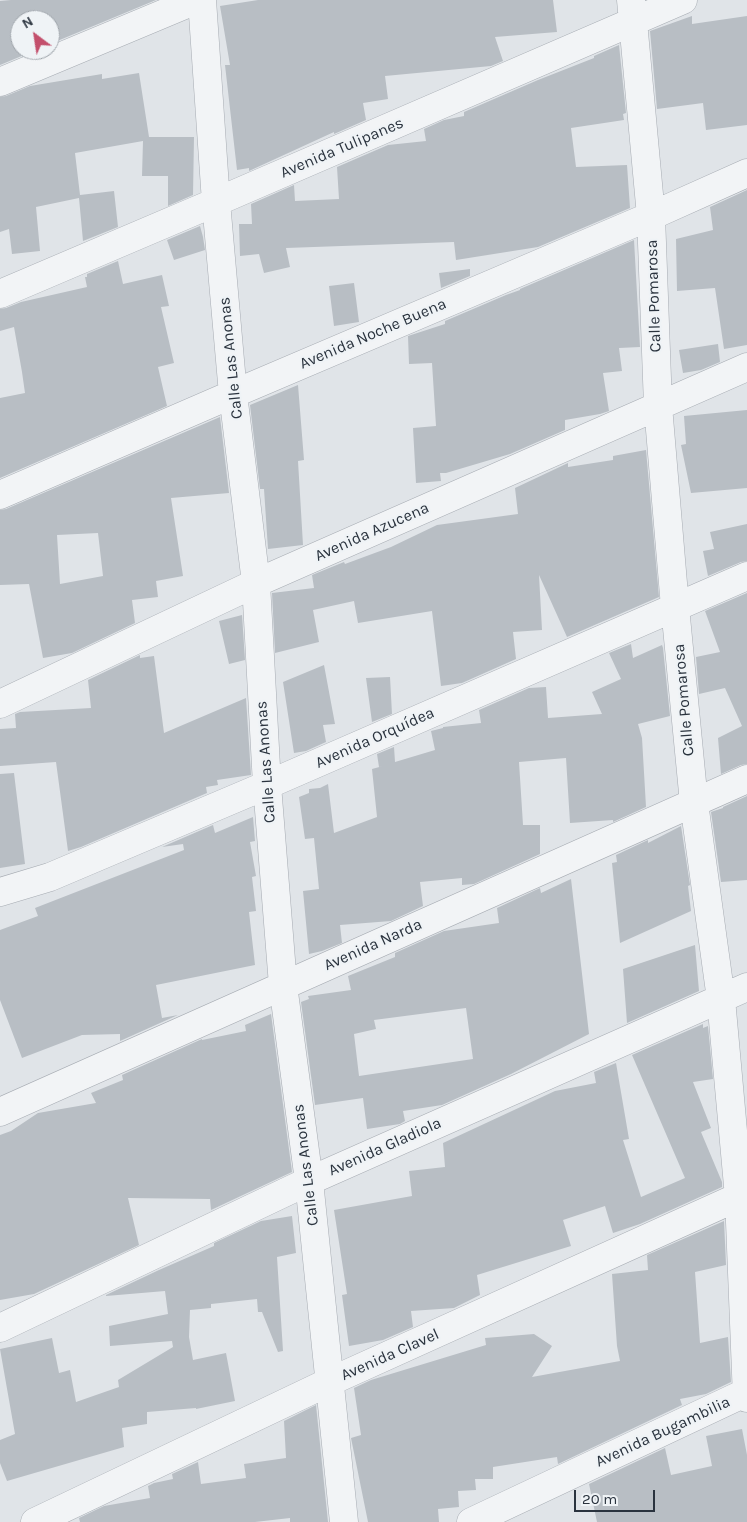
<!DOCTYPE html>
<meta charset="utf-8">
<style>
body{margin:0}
#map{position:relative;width:747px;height:1522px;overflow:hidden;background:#e0e4e8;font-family:Karla,sans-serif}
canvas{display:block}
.north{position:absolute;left:10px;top:10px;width:50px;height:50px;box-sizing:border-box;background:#eff3f6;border:1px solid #a0a6ac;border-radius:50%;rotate:329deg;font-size:14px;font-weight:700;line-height:20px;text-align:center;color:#2a333e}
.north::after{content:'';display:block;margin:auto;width:18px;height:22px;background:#c34f6c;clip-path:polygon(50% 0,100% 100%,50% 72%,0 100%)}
.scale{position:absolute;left:574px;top:1490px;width:81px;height:22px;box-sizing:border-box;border:2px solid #2a333e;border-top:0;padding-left:6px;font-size:15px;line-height:18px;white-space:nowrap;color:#2a333e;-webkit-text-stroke:4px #eff3f6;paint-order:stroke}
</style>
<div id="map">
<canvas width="747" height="1522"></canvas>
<div class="north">N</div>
<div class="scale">20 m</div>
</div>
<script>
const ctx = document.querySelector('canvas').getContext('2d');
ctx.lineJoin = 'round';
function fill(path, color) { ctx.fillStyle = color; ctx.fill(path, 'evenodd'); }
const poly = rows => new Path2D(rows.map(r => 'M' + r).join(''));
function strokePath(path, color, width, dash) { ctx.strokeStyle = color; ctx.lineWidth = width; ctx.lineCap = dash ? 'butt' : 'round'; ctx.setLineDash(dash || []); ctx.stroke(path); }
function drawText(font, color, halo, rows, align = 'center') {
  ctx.font = font + ' Karla,sans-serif'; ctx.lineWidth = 4.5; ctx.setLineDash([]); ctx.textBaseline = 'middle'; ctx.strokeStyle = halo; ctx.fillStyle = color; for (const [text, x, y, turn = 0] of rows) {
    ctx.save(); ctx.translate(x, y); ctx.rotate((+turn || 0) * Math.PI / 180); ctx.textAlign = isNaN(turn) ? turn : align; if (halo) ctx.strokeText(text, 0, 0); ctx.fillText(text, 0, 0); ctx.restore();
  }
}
fill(poly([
 [11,0,156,0,50,44,50,20,20,20,20,50,36,50,0,65,0,1],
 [258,0,553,0,557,32,495,37,503,61,491,66,385,76,388,99,363,103,366,120,334,134,334,132,249,171,249,168,237,170,225,65,230,65,220,6],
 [692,16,692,24,747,16,747,125,706,130,703,103,657,109,650,31],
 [619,45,626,113,623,114,624,120,571,128,576,167,627,165,630,208,538,247,456,260,454,242,286,248,290,267,264,273,259,254,240,256,239,224,252,224,251,204,294,185,295,201,339,199,337,167,388,145,426,141,424,129,444,120,464,116,464,112,538,80,594,58,594,56],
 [139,73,149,137,194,137,193,195,168,206,168,176,142,176,143,141,75,153,80,195,114,191,118,227,83,241,79,198,36,207,40,251,12,254,9,229,0,232,0,97,6,96,30,86,102,74,102,79],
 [747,190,747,345,724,349,715,288,677,291,676,239,713,230,710,207],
 [200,226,203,237,205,250,174,260,167,240],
 [634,240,640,347,619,348,622,371,603,373,609,411,600,414,565,420,565,430,510,454,446,473,440,473,441,481,416,483,413,428,436,426,432,363,409,364,408,336,445,324,445,321,506,295,520,290,520,289],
 [118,261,123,284,162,275,169,306,161,307,174,363,158,367,167,406,0,478,0,398,25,393,22,372,14,327,0,331,0,309,6,308,21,302,87,287,85,277,87,277,87,274],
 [470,269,470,276,441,288,439,273],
 [354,283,359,322,334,326,329,286],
 [718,344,720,362,701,370,683,373,679,350],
 [298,385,304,460,298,461,303,545,268,549,264,489,260,489,250,405],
 [747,410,747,488,691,493,681,445,686,444,684,416],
 [220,417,229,493,171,498,183,576,156,581,158,597,132,600,135,623,72,653,43,658,29,584,0,585,0,510,6,509],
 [98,533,103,576,60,584,57,535],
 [646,450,659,597,567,637,539,575,542,630,513,632,516,659,462,683,441,686,432,611,358,623,354,601,313,610,319,642,275,653,272,593,314,588,312,575,344,562,345,564,391,547,437,525,518,514,515,488,568,463,568,467,613,460,613,456],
 [747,524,747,561,741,562,708,576,703,551,714,549,710,532],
 [747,593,747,764,741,765,721,774,718,738,742,726,725,688,699,694,696,657,720,652,705,611],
 [242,615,245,660,229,664,219,621],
 [631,644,633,658,662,645,663,648,670,716,638,724,642,738,646,807,613,822,613,820,570,823,566,758,519,762,523,825,540,825,540,854,474,884,462,885,462,878,420,882,423,906,391,921,340,925,342,943,322,951,309,954,303,891,319,889,314,838,305,839,299,797,309,793,309,789,320,788,328,784,334,833,377,817,372,769,383,766,379,767,377,754,394,747,395,762,435,750,431,731,443,728,443,727,481,723,479,710,529,688,546,687,548,718,602,714,592,692,621,679,609,653],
 [140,655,140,658,154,656,164,733,246,698,251,775,217,780,218,785,206,787,207,793,81,847,68,851,56,762,0,766,0,729,16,728,15,714,20,712,91,708,88,680],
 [324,665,335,724,323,725,326,742,306,751,294,753,283,682],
 [390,677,392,714,372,722,366,678],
 [14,773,25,864,0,868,0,774],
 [747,796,747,880,721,882,711,812,723,808,723,807],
 [253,817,255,841,250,842,256,876,252,877,256,911,249,912,255,965,156,985,162,1018,178,1015,120,1041,120,1034,82,1035,22,1058,0,1000,0,930,38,916,35,908,184,850,183,844,162,847,213,825,215,833],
 [681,826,690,885,688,886,691,911,620,943,612,863,617,862,616,855,648,840,648,843],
 [571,879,589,1034,511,1074,442,1105,403,1111,405,1121,400,1124,367,1129,363,1098,315,1105,301,1002,309,999,308,996,351,990,348,976,395,957,395,953,444,931,499,923,497,908,540,888,541,893],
 [466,1008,473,1059,359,1076,354,1034,376,1029,374,1020],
 [695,945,699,991,627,1023,623,969],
 [271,1014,292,1172,211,1210,210,1199,128,1198,139,1245,34,1294,0,1300,0,1135,11,1131,38,1113,96,1103,91,1093,123,1080,122,1075,202,1039,202,1040,246,1031,245,1025],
 [703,1024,703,1028,708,1026,713,1079,693,1082,711,1128,701,1132,722,1182,722,1187,640,1224,613,1233,605,1206,563,1220,571,1246,477,1275,480,1295,454,1308,411,1311,413,1327,383,1340,349,1346,342,1295,347,1294,334,1210,412,1196,409,1171,445,1167,443,1143,555,1091,596,1083,594,1072,616,1063,629,1139,623,1140,641,1197,685,1178,632,1055],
 [292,1216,296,1253,277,1257,283,1351,278,1352,262,1312,258,1312,257,1299,211,1304,211,1308,190,1310,189,1337,193,1360,226,1353,235,1401,196,1409,196,1408,147,1412,147,1424,122,1428,124,1447,7,1481,0,1463,0,1440,15,1434,0,1349,52,1338,59,1373,70,1370,76,1402,119,1387,118,1380,173,1347,172,1341,110,1346,109,1326,168,1314,165,1291,106,1296,106,1295,159,1270,214,1246,214,1243,261,1221],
 [724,1221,726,1265,695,1272,700,1343,728,1337,731,1382,706,1394,680,1399,682,1405,558,1464,557,1457,493,1467,493,1479,475,1479,476,1490,458,1491,459,1507,438,1509,439,1522,368,1522,351,1438,361,1435,354,1388,371,1380,486,1345,485,1338,534,1334,552,1346,532,1377,620,1361,617,1346,612,1274,648,1270,647,1255],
 [316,1405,328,1522,290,1522,290,1518,255,1522,80,1522,79,1518,104,1506,150,1498,148,1486,154,1483,173,1479,172,1474,198,1462,201,1484,246,1478,244,1464,286,1458,284,1421],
 [742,1429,747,1455,747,1522,597,1522,589,1484,665,1448,671,1475,712,1466,706,1436]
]), '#b8bec4');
const street = poly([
 [202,0,216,202,233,394,256,583,267,785,283,985,309,1181,344,1522],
 [631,0,651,216,658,406,675,607,694,803,721,999,739,1197,747,1398],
 [0,82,196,0],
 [0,294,216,202,683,0],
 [0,495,233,394,651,216,747,173],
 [0,704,256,583,747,367],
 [0,892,50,877,267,785,747,576],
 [0,1112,747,779],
 [0,1328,309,1181,747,987],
 [35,1522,329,1382,747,1193],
 [471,1522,747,1392]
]);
strokePath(street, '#a6abb2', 29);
strokePath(street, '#f2f4f6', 28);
drawText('16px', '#2a333e', '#eff3f6', [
 ["Avenida Tulipanes",342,148,-23],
 ["Calle Pomarosa",654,296,-92],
 ["Avenida Noche Buena",373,334,-23],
 ["Calle Las Anonas",231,358,-96],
 ["Avenida Azucena",372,532,-24],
 ["Calle Pomarosa",684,700,-95],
 ["Avenida Orquídea",375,738,-24],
 ["Calle Las Anonas",266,762,-94],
 ["Avenida Narda",373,945,-24],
 ["Avenida Gladiola",385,1147,-24],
 ["Calle Las Anonas",306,1165,-97],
 ["Avenida Clavel",390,1355,-24],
 ["Avenida Bugambilia",663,1432,-25]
]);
</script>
